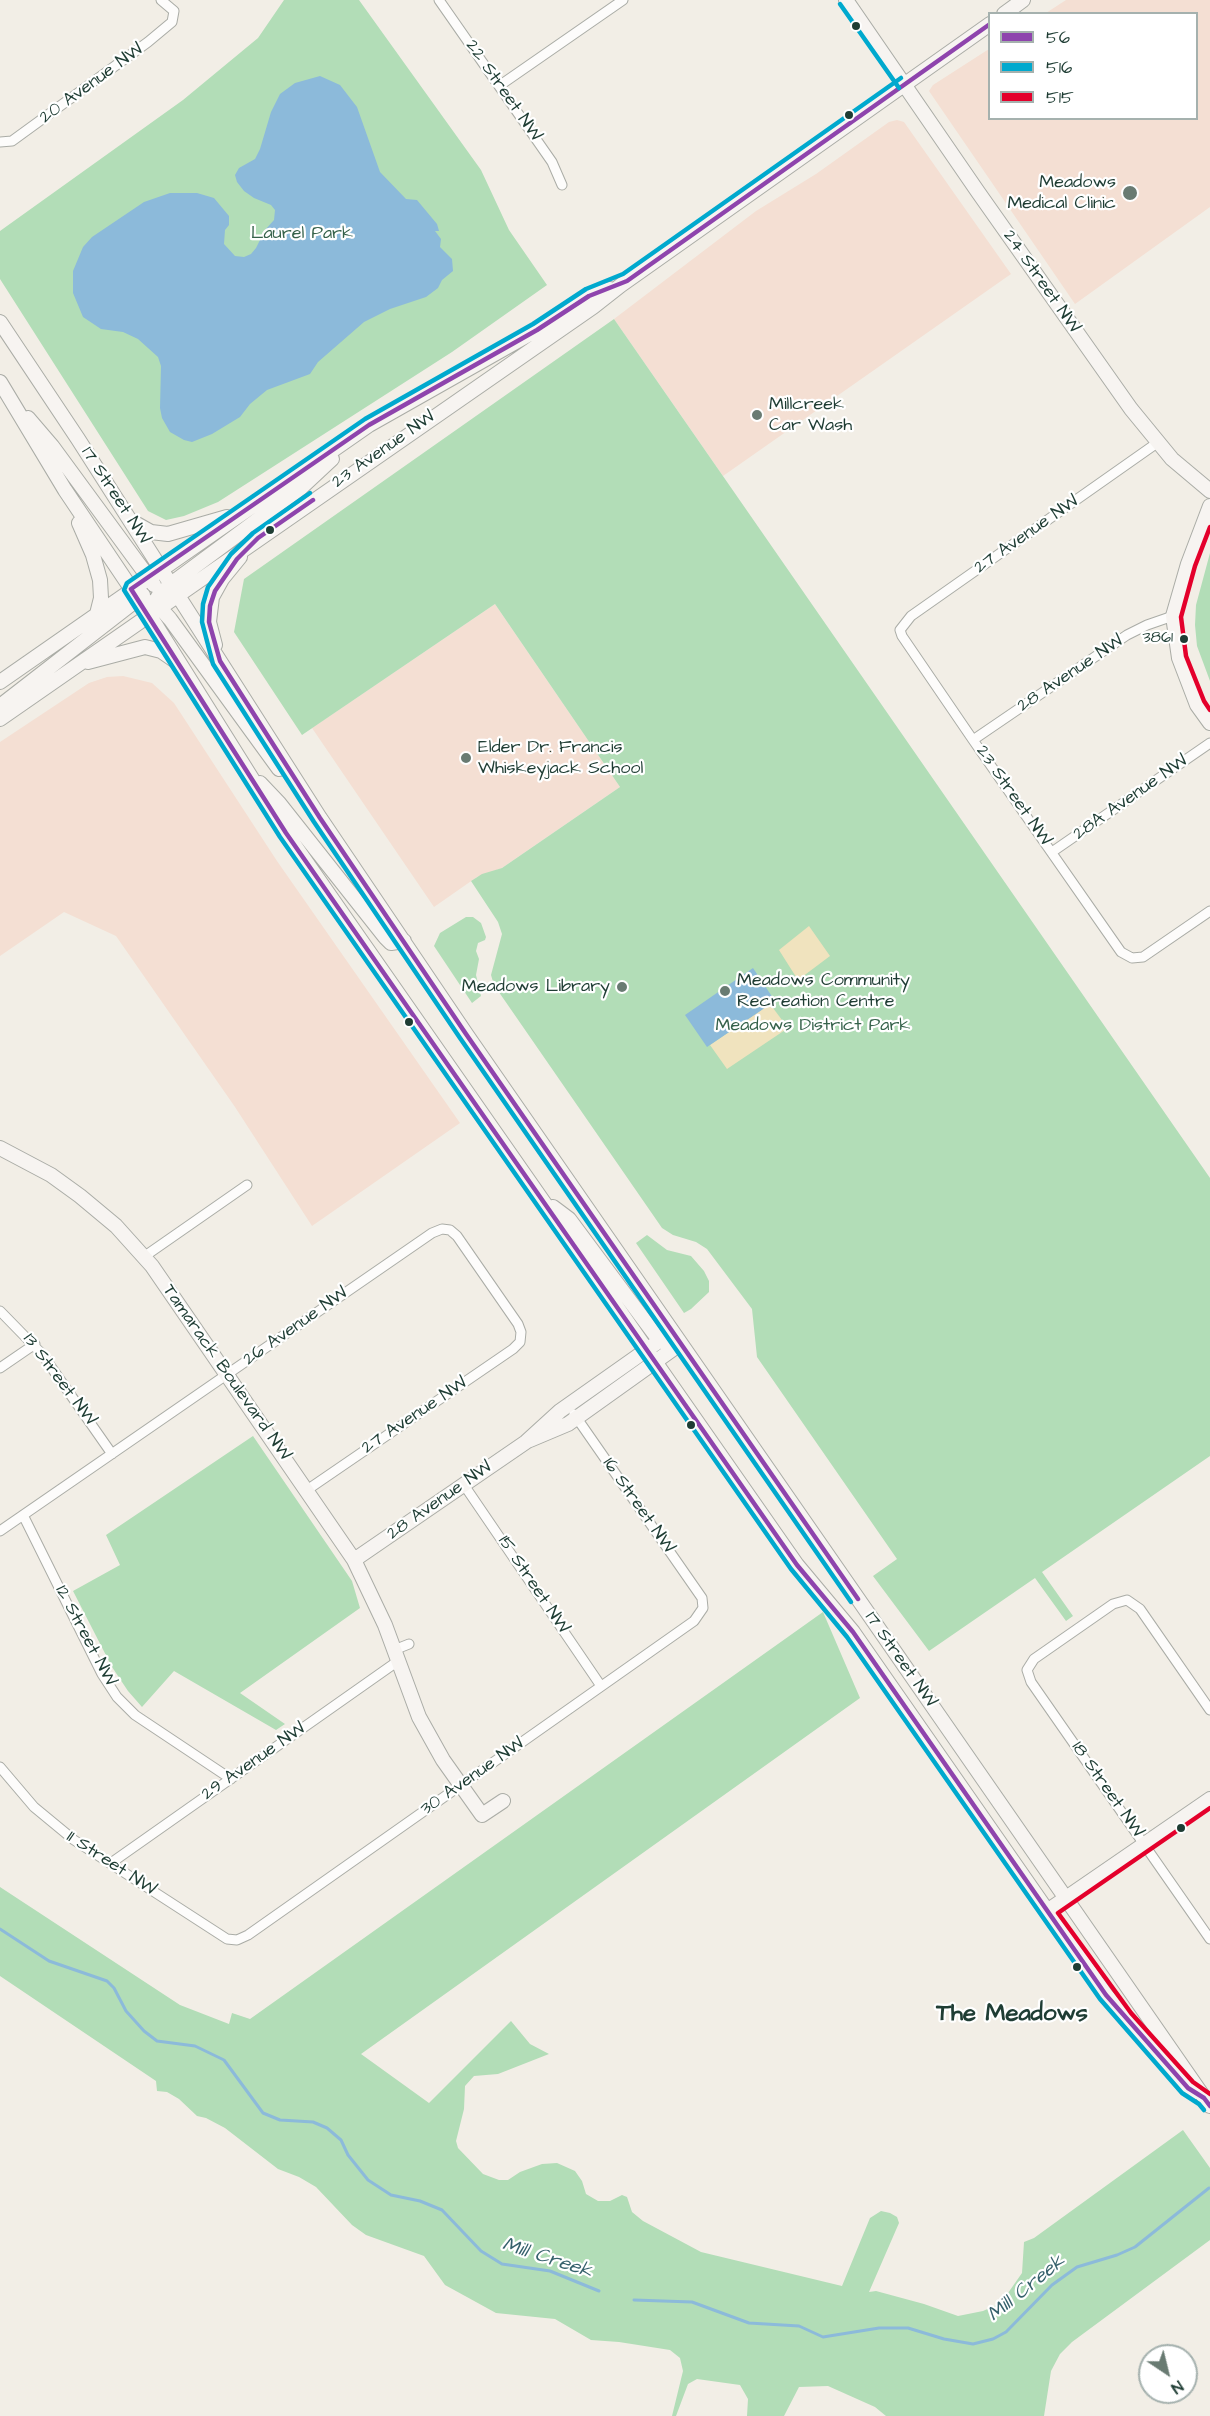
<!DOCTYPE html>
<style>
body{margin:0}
#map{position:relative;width:1210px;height:2416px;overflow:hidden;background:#f2eee6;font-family:"Architects Daughter",sans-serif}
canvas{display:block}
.legend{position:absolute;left:988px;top:12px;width:210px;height:108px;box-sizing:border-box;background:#fff;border:2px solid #a5b1ae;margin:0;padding:8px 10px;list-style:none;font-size:18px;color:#1f3d34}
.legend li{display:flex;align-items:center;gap:12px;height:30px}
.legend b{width:30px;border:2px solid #a5b1ae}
.north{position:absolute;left:1138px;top:2344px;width:60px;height:60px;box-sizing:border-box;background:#fff;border:2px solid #a5b1ae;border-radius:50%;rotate:145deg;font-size:16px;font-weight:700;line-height:24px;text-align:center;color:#1f3d34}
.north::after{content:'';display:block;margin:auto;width:21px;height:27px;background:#697b72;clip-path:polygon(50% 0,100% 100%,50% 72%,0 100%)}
</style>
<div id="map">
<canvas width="1210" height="2416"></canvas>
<ul class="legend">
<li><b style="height:8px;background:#8e44ad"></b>56</li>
<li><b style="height:8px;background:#00a9ce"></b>516</li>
<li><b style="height:8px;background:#e4002b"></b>515</li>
</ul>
<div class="north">N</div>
</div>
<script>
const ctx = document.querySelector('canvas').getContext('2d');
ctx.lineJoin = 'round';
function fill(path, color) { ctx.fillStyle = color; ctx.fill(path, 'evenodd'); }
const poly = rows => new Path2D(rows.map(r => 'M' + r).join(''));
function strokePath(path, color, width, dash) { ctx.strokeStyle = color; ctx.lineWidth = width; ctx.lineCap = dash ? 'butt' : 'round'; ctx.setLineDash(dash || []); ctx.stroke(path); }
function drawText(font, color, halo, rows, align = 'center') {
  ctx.font = font + ' "Architects Daughter",sans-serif'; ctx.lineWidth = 4.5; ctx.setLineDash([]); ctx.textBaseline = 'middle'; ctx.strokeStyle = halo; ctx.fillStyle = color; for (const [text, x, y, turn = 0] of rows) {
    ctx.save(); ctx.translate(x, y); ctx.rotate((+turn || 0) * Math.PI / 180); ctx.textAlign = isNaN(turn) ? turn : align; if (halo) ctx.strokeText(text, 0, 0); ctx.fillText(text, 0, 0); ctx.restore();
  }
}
fill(poly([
 [1066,0,1210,0,1210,207,1075,304,929,91,933,85,989,49,990,118,1196,118,1196,14,1046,13],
 [897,120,904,122,1011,274,723,476,614,319,756,211,816,174,889,122],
 [495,604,620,787,502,868,477,877,434,907,312,728],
 [123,676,152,683,174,703,277,861,460,1123,312,1226,235,1107,116,936,64,912,0,956,0,742,89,683,107,677]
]), '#f4dfd3');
fill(poly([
 [284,0,359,0,481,170,509,230,547,285,452,352,218,502,184,516,166,520,148,511,0,279,0,231,183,100,258,38],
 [614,319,1210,1178,1210,1456,1042,1572,1073,1616,1066,1621,1035,1578,929,1651,873,1576,897,1559,757,1357,752,1309,707,1249,696,1242,673,1235,662,1228,494,985,491,975,502,934,498,922,471,881,482,874,502,868,620,787,495,604,302,735,234,632,244,579],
 [1210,553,1210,681,1197,646,1195,625,1196,605],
 [466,917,473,917,481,923,486,937,485,940,478,943,476,951,479,959,476,975,481,996,472,1003,434,946,440,933],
 [647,1235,667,1250,691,1256,704,1271,709,1281,709,1292,691,1309,684,1313,636,1243],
 [253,1436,352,1581,360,1608,240,1693,285,1724,276,1730,174,1671,142,1707,128,1691,112,1667,73,1591,120,1565,106,1535],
 [823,1612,860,1698,361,2054,429,2103,511,2021,530,2044,549,2054,498,2074,474,2076,465,2086,464,2109,456,2141,458,2148,483,2174,499,2180,508,2180,520,2172,542,2164,557,2163,575,2171,582,2181,586,2194,598,2201,610,2201,622,2195,627,2197,632,2212,643,2221,701,2252,842,2286,870,2218,881,2211,890,2213,897,2217,899,2223,869,2292,876,2291,924,2304,958,2316,983,2311,1001,2303,1022,2273,1024,2242,1034,2238,1183,2130,1210,2168,1210,2240,1072,2342,1060,2354,1051,2371,1044,2416,886,2416,875,2407,828,2386,799,2387,784,2416,747,2416,748,2399,740,2385,697,2379,688,2384,676,2416,672,2416,683,2371,680,2358,670,2350,619,2342,591,2340,555,2319,496,2313,445,2285,424,2256,366,2235,352,2225,316,2187,299,2177,278,2169,225,2128,206,2118,197,2116,179,2099,167,2092,157,2091,156,2081,0,1976,0,1887,180,2005,229,2024,232,2013,250,2019]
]), '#b2ddb7');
fill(poly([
 [809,926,830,956,798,980,779,950],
 [770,1004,788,1028,727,1069,710,1045]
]), '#f0e3be');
fill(poly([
 [320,76,340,85,357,107,380,172,406,199,417,200,437,224,439,231,435,231,441,239,440,247,452,259,453,271,442,280,438,288,426,297,390,309,364,322,318,362,310,374,267,390,250,404,240,417,212,434,192,442,184,440,170,432,162,418,160,408,161,366,158,357,138,339,123,332,101,329,83,317,73,293,73,271,83,247,92,237,144,202,170,193,197,193,214,198,229,216,229,225,225,230,224,244,235,256,244,257,251,254,256,248,265,230,274,220,275,210,271,205,254,198,244,191,237,182,235,175,239,168,255,159,260,149,271,112,280,94,295,83],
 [753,968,775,1001,707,1047,685,1015]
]), '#8cbada');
strokePath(poly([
 [0,1929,49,1961,107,1981,114,1988,126,2011,144,2031,157,2041,195,2046,224,2060,263,2113,280,2120,313,2122,327,2128,341,2140,348,2155,368,2180,391,2195,420,2201,442,2210,481,2251,502,2264,550,2271,599,2291],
 [634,2300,692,2302,749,2323,799,2326,823,2337,879,2328,908,2328,944,2339,973,2344,993,2339,1006,2332,1052,2285,1077,2267,1117,2255,1135,2247,1209,2188]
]), '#8cbada', 3);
const street = poly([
 [439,0,552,162,562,185],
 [499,86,623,0],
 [0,142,12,141,148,42,172,22,174,11,161,0],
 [1157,443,911,616,900,630,902,636,973,740,1121,952,1132,958,1143,957,1210,911],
 [973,740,1127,635,1147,625,1173,616],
 [1052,852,1210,743],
 [145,1256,247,1185],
 [0,1311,42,1354,112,1454],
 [0,1368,35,1344],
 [464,1485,601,1686],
 [23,1515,102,1674,117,1697,135,1715,231,1779],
 [0,1531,432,1233,442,1229,450,1230,457,1236,518,1324,521,1332,520,1342,513,1349,307,1490],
 [394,1650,409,1644],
 [1210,1710,1140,1609,1127,1600,1113,1604,1034,1659,1027,1670,1031,1682,1210,1939],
 [0,1767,34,1807,74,1840,227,1939,237,1940,248,1935,694,1621,703,1608,702,1598,574,1414],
 [111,1863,398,1661]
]);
const secondary = poly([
 [846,0,978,192,1131,409,1172,459,1210,491],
 [1004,14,1023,0],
 [0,322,78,439,320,818,466,1034,1210,2106],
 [0,382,65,490,157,627,286,833,797,1565,853,1632,1106,1995,1188,2088,1195,2092],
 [28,418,52,446,154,585],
 [1210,506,1188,564,1173,616,1179,658,1197,705,1210,723],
 [79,523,93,555,100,580,101,598,97,614],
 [135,523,151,532,168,534,227,517],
 [154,601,170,619,279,769],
 [150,611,159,595,171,584,302,487,332,459],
 [215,645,209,622,212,597,222,579,240,557],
 [88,662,145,647,161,651,174,660],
 [0,682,369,425,537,330,589,296,610,289],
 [0,706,143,595],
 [0,719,593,307,621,285,990,24],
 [260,783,279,803,385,937,391,943,404,941],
 [0,1148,51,1175,80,1196,116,1226,152,1266,354,1560,385,1625,419,1717,443,1760,482,1815,503,1801],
 [553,1207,569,1219,656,1336,666,1344],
 [530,1440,568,1424,680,1344],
 [354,1560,526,1442,560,1411,672,1332],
 [1047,1911,1210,1799]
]);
strokePath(street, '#aaaca6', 11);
strokePath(secondary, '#aaaca6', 16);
strokePath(street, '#fdfcfb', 9);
strokePath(secondary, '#f7f4f1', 14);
strokePath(poly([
 [990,24,627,281,589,296,537,330,369,425,131,589,286,833,797,1565,853,1632,1106,1995,1188,2088,1204,2098,1210,2106],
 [313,500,258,538,237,559,215,591,210,606,209,622,220,661,320,818,466,1034,858,1599]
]), '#8e44ad', 4.5);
strokePath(poly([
 [840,4,899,88],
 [901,78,623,274,586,289,533,324,365,419,127,583,124,590,280,837,791,1569,847,1637,1100,1999,1182,2093,1199,2104,1204,2110],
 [310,493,253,533,231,554,208,587,203,604,202,622,213,664,314,822,460,1038,851,1602]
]), '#00a9ce', 4.5);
strokePath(poly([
 [1210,527,1195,566,1181,617,1186,656,1204,701,1210,710],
 [1210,1808,1058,1913,1131,2013,1193,2082,1210,2094]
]), '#e4002b', 4.5);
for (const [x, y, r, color] of [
 [856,26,5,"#1f3d34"],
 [849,115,5,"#1f3d34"],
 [1130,193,8,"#697b72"],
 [757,415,6,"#697b72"],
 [270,530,5,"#1f3d34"],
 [1184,639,5,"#1f3d34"],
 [466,758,6,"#697b72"],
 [622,987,6,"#697b72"],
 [725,991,6,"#697b72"],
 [409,1022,5,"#1f3d34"],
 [691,1425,5,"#1f3d34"],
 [1181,1828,5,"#1f3d34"],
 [1077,1967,5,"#1f3d34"]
]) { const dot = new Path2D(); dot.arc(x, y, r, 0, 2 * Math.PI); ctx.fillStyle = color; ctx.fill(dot); strokePath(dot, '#fff', 2); }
drawText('16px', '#1f3d34', '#fff', [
 ["3861",1173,639]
], 'right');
drawText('18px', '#1f3d34', '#fff', [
 ["20 Avenue NW",92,84,-36],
 ["22 Street NW",503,91,55],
 ["24 Street NW",1041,282,55],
 ["23 Avenue NW",384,450,-35],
 ["17 Street NW",115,496,57],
 ["27 Avenue NW",1027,535,-35],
 ["28 Avenue NW",1071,674,-34],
 ["23 Street NW",1013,796,55],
 ["28A Avenue NW",1131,798,-35],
 ["26 Avenue NW",296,1327,-35],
 ["Tamarack Boulevard NW",226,1373,55],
 ["13 Street NW",59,1380,53],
 ["27 Avenue NW",415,1416,-34],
 ["28 Avenue NW",440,1501,-35],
 ["16 Street NW",638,1506,55],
 ["15 Street NW",533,1585,56],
 ["12 Street NW",85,1636,62],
 ["17 Street NW",900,1660,55],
 ["29 Avenue NW",254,1762,-35],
 ["30 Avenue NW",473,1777,-35],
 ["18 Street NW",1107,1790,55],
 ["11 Street NW",111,1864,33]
]);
drawText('18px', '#1f3d34', '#fff', [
 ["Meadows",1116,183,"right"],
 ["Medical Clinic",1116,204,"right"],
 ["Millcreek",769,405],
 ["Car Wash",769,426],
 ["Elder Dr. Francis",478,748],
 ["Whiskeyjack School",478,769],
 ["Meadows Community",737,981],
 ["Recreation Centre",737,1002],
 ["Meadows Library",610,987,"right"]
], 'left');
drawText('18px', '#36624b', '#fff', [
 ["Laurel Park",302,234],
 ["Meadows District Park",813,1026]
]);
drawText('italic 20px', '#36616c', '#fff', [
 ["Mill Creek",547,2259,18],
 ["Mill Creek",1027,2289,-39]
]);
drawText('bold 24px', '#1f3d34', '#fff', [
 ["The Meadows",1012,2015]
]);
</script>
